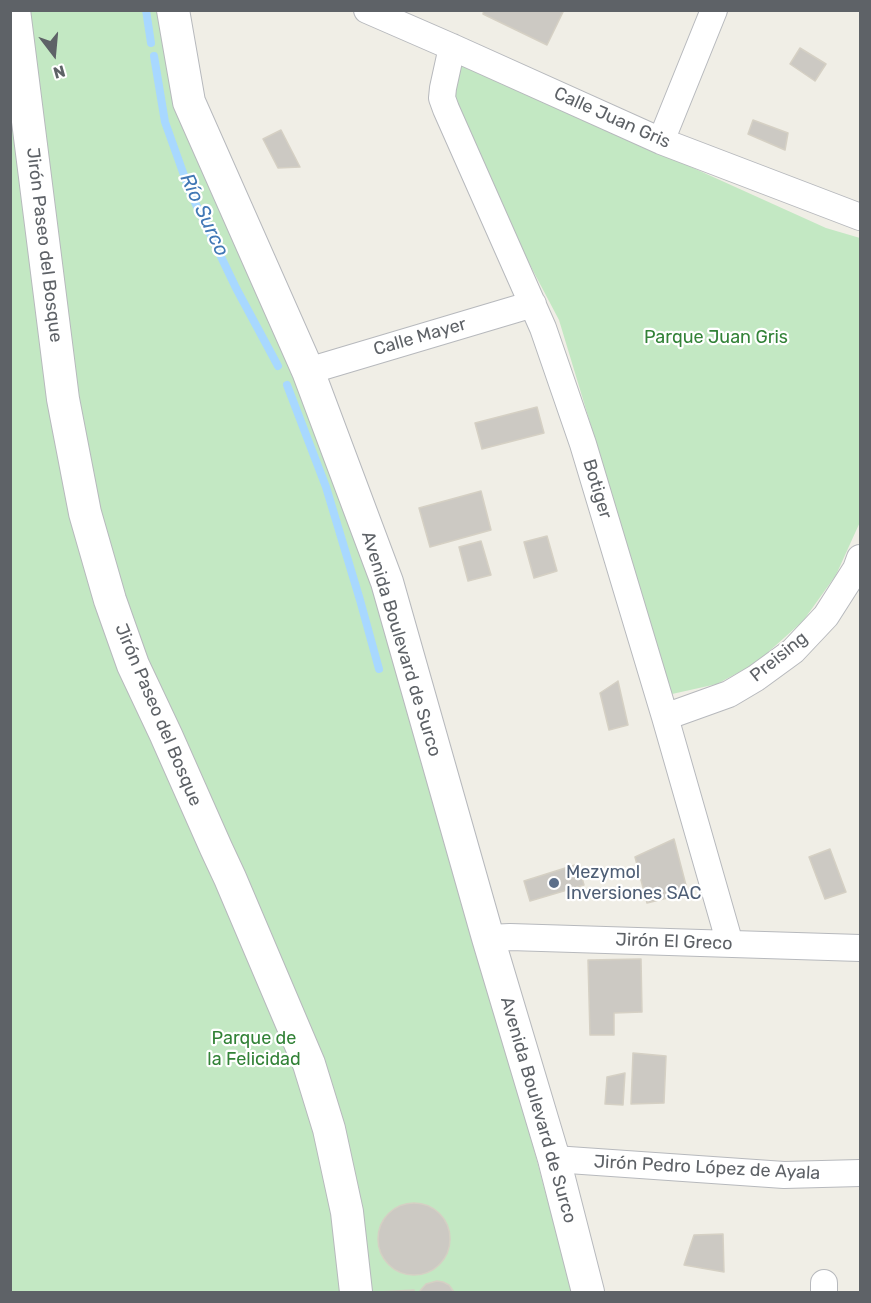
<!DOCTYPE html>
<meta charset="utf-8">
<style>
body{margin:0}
#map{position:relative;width:871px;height:1303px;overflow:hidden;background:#f0eee6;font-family:Rubik,sans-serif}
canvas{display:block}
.frame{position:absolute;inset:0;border:12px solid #5e6267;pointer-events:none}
.north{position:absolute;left:24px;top:24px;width:60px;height:60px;-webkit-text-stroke:4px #fff;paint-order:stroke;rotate:164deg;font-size:16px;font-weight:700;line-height:24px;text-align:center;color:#5e6267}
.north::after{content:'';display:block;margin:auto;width:21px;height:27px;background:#5e6267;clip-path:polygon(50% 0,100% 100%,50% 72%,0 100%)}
</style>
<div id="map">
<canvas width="871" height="1303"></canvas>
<div class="frame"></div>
<div class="north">N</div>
</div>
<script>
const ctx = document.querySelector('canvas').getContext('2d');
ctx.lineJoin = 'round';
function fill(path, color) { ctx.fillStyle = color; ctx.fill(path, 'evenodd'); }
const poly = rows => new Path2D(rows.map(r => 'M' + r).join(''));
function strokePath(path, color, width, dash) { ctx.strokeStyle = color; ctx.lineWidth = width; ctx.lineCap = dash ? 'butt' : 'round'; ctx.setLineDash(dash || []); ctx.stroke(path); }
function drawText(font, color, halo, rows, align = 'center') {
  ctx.font = font + ' Rubik,sans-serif'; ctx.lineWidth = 4.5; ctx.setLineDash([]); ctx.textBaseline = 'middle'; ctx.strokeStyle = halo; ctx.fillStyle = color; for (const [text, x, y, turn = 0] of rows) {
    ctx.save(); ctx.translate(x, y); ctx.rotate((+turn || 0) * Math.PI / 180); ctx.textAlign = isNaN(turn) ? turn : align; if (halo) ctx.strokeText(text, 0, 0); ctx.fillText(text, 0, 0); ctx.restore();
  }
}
fill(poly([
 [10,11,161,11,173,89,194,154,299,380,345,496,525,1116,572,1292,11,1292],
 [461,63,826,228,860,238,860,522,836,575,803,621,756,663,717,684,672,694,559,320,453,119,450,87]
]), '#c3e8c3');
strokePath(poly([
 [146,10,151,43],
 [154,56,165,122,190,192,236,288,278,366],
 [287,385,326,487,360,600,379,669]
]), '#a8d8ff', 8);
const building = poly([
 [484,10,564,10,547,45,483,14,484,10],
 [800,48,826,64,815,81,790,64,800,48],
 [753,120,788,133,785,150,748,134,753,120],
 [281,130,300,167,278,168,263,139,281,130],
 [537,407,544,433,482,449,475,423,537,407],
 [481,491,491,530,430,547,419,508,481,491],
 [547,536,557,571,534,578,524,542,547,536],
 [481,541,491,575,468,581,459,547,481,541],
 [618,681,628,725,609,730,600,693,618,681],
 [674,839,688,893,647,903,635,857,674,839],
 [830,849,846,892,825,899,809,857,830,849],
 [578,864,584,885,530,901,524,881,578,864],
 [641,959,642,1012,614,1013,614,1035,590,1035,588,960,641,959],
 [633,1053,666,1056,664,1103,631,1104,633,1053],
 [625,1073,623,1105,605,1104,607,1077,625,1073],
 '378 1239a36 36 0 1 1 72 0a36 36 0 1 1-72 0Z',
 [723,1234,724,1272,684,1265,694,1235,723,1234],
 [437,1281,443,1282,449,1285,454,1292,419,1292,426,1284,437,1281],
 [414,1290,414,1292,378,1292,414,1290]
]);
fill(building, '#ccc9c3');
strokePath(building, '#d5d0c4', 1.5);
const minor = poly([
 [367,10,452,47,661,141,860,217],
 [452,47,443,88,442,98,446,109,543,328,583,444,665,717,730,944],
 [661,141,714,10],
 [308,371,533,304],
 [665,717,729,694,756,678,793,651,826,616,856,569,860,558],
 [488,938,510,937,860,948],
 [554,1159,784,1175,860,1173],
 [824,1292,824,1283]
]);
const tertiary = poly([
 [14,10,63,399,85,513,110,600,133,665,166,735,216,848,230,878,309,1064,329,1129,347,1212,356,1292],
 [173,10,189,102,308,371,387,582,488,938,554,1159,588,1292]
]);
strokePath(minor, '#b7b9bd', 28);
strokePath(tertiary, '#b7b9bd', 34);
strokePath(minor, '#fff', 26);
strokePath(tertiary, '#fff', 32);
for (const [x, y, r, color] of [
 [554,883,6,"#5c6f8a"]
]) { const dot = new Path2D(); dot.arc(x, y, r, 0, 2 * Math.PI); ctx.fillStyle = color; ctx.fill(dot); strokePath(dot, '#fff', 2); }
drawText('18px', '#5e6267', '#fff', [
 ["Calle Juan Gris",612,118,24],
 ["Jirón Paseo del Bosque",44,245,83],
 ["Calle Mayer",420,337,-16],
 ["Botiger",597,489,73],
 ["Avenida Boulevard de Surco",401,644,73],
 ["Preising",779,657,-39],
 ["Jirón Paseo del Bosque",158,715,67],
 ["Jirón El Greco",674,942,2],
 ["Avenida Boulevard de Surco",538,1110,74],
 ["Jirón Pedro López de Ayala",707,1168,3]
]);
drawText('18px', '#328237', '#fff', [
 ["Parque Juan Gris",716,338],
 ["Parque de",254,1039],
 ["la Felicidad",254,1060]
]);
drawText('18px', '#4e5e75', '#fff', [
 ["Mezymol",566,873],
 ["Inversiones SAC",566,894]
], 'left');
drawText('italic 20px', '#4178b5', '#fff', [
 ["Río Surco",204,215,65]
]);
</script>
